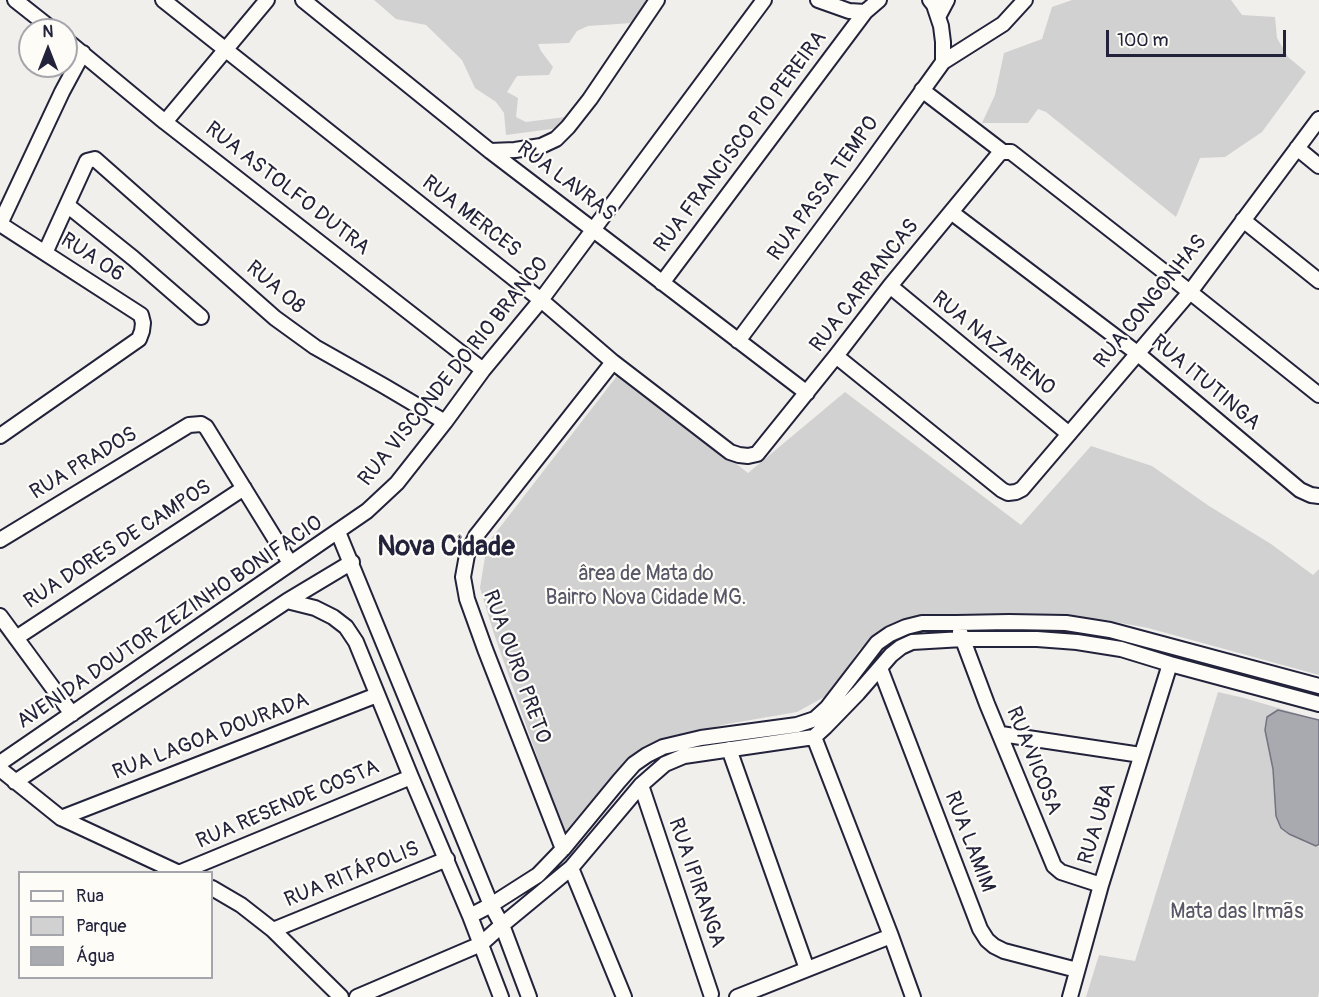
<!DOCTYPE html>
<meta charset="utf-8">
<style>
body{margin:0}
#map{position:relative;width:1319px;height:997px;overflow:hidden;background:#f0efec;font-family:Pangolin,sans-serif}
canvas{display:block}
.legend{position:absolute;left:18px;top:871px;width:195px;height:108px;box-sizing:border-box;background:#fdfcf7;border:2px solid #a5a5ac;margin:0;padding:8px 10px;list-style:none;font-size:18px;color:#22223b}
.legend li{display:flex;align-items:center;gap:12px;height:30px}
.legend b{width:30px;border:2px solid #a5a5ac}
.north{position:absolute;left:18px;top:18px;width:60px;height:60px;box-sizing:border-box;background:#fdfcf7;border:2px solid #a5a5ac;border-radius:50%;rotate:0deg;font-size:16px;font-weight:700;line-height:24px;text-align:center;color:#22223b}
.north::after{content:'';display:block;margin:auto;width:21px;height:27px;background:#22223b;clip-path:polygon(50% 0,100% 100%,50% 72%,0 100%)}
.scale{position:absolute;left:1106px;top:30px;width:180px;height:27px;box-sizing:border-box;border:3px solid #22223b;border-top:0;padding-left:8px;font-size:18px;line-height:21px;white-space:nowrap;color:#22223b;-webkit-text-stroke:4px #fdfcf7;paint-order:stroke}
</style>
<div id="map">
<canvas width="1319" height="997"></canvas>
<ul class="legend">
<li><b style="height:8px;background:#fdfcf7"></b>Rua</li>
<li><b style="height:16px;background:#d2d1d1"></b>Parque</li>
<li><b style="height:16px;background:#a9a9b0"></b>Água</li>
</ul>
<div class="north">N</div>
<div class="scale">100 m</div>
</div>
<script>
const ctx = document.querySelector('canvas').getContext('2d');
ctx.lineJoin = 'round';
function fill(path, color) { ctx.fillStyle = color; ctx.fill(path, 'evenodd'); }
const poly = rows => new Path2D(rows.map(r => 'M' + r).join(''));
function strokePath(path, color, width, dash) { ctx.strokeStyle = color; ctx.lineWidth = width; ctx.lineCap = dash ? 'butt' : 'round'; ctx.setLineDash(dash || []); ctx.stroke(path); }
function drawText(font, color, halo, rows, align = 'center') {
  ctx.font = font + ' Pangolin,sans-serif'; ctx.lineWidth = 4.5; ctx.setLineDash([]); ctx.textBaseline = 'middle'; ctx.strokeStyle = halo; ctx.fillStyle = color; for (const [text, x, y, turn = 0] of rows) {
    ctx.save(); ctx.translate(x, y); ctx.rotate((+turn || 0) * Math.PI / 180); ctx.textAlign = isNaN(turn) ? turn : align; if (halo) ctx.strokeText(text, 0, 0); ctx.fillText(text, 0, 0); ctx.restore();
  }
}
fill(poly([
 [374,0,647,0,632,23,588,26,577,31,569,43,538,44,541,51,553,67,549,75,517,76,507,92,518,98,516,117,526,122,565,117,559,128,506,135,504,113,496,102,475,88,462,60,426,25,396,19],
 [1072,0,1231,0,1242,15,1275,17,1277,38,1288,57,1306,72,1262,132,1225,157,1200,158,1176,217,1046,112,1038,109,1028,123,982,123,995,95,1004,53,1042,39,1052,7],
 [620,372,748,473,845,392,1021,525,1091,446,1152,466,1209,506,1271,544,1313,575,1319,569,1319,675,1148,628,1110,621,986,614,920,617,879,634,859,650,842,676,826,696,797,712,727,724,660,740,611,778,564,833,494,634,480,588,487,544],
 [1218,692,1244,698,1319,720,1319,992,1318,997,1086,997,1099,955,1135,961]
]), '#d2d1d1');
const water = poly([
 [1278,710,1319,720,1319,844,1316,846,1289,834,1281,828,1276,816,1273,769,1265,730,1267,717,1278,710]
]);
fill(water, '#a9a9b0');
strokePath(water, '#737381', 1.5);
const minor = poly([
 [15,0,53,30],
 [163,0,541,300,613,362,730,452,739,455,748,456,757,454,836,356,890,286,999,154,1003,152,1011,152,1190,292,1319,395],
 [303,0,490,151,807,393],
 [818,0,849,11,865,12],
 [930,0,934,5,941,26,943,42,943,62],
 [938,17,947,0],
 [66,40,165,122,483,370],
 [922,90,1003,152],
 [165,122,267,0],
 [1297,148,1319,166],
 [490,151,515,150,541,146,556,139,568,127,590,99,657,0],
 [67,205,133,258,201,317],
 [951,212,1137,353,1300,490,1311,495,1319,496],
 [1243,220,1319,281],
 [0,224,141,315,143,323,142,331,139,339,0,436],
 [0,224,62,92,83,53],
 [45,253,87,161,95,159,275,318,315,347,384,386,445,422],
 [662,283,865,12,879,0],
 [890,286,1069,434],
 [738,341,863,173,943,62,1003,24,1025,0],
 [836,356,1002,490,1008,493,1016,492,1022,489,1190,292,1319,119],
 [338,532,491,905,502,925,529,997],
 [0,540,189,425,201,424,206,427,290,563],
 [287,601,315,608,333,617,346,627,356,642,411,777,470,916,501,997],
 [0,616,72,714],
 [960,632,987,704,1054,866,1061,872,1101,885],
 [16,638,244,488],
 [880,668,980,929,987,940,994,946,1004,951,1077,970],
 [1001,734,1141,755],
 [814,737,891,936,913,997],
 [729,749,807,969],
 [0,763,367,511,397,483,445,422,483,370,541,300,764,0],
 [0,769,61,818,177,872],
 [15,782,287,601,352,562],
 [641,785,711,994],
 [61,818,377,695],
 [563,849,485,649,467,599,463,577,467,555,476,536,613,362],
 [571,868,624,997],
 [181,872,411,777],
 [212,888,241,905,273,930,341,997],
 [470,916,491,905,538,875,563,849,619,781,634,764,647,755,663,747,701,738,797,725,815,719,827,708,877,643,890,634,906,627,922,623,956,623,1009,622,1066,623,1110,630,1319,686],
 [273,930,447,859],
 [357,997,481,944,502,925,571,868,641,785,665,764,684,756,814,737,825,727,858,693,891,655,901,647,912,642,963,639,1037,639,1077,642,1121,649,1170,664,1319,704],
 [737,997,891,936],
 [1070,997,1101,885,1170,664]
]);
strokePath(minor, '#22223b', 18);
strokePath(minor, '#fdfcf7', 14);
drawText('21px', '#22223b', '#fdfcf7', [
 ["RUA FRANCISCO PIO PEREIRA",741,142,-53],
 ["RUA LAVRAS",566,182,37],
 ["RUA ASTOLFO DUTRA",287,189,38],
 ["RUA PASSA TEMPO",824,189,-54],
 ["RUA MERCES",471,217,38],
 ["RUA 06",92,258,33],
 ["RUA CARRANCAS",865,286,-52],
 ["RUA 08",275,288,40],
 ["RUA CONGONHAS",1151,302,-51],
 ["RUA NAZARENO",993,344,39],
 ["RUA VISCONDE DO RIO BRANCO",454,372,-51],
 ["RUA ITUTINGA",1205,383,40],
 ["RUA PRADOS",84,464,-31],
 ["RUA DORES DE CAMPOS",118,545,-33],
 ["AVENIDA DOUTOR ZEZINHO BONIFACIO",170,623,-34],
 ["RUA OURO PRETO",516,667,70],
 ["RUA LAGOA DOURADA",211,737,-21],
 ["RUA VICOSA",1033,761,68],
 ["RUA RESENDE COSTA",288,805,-23],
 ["RUA UBA",1098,824,-73],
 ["RUA LAMIM",969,842,69],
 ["RUA RITÁPOLIS",352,875,-22],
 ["RUA IPIRANGA",696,883,71]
]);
drawText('21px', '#575768', '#fdfcf7', [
 ["ârea de Mata do",646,575],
 ["Bairro Nova Cidade MG.",646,599],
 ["Mata das Irmãs",1237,913]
]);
drawText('bold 27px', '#22223b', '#fdfcf7', [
 ["Nova Cidade",446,548]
]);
</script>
